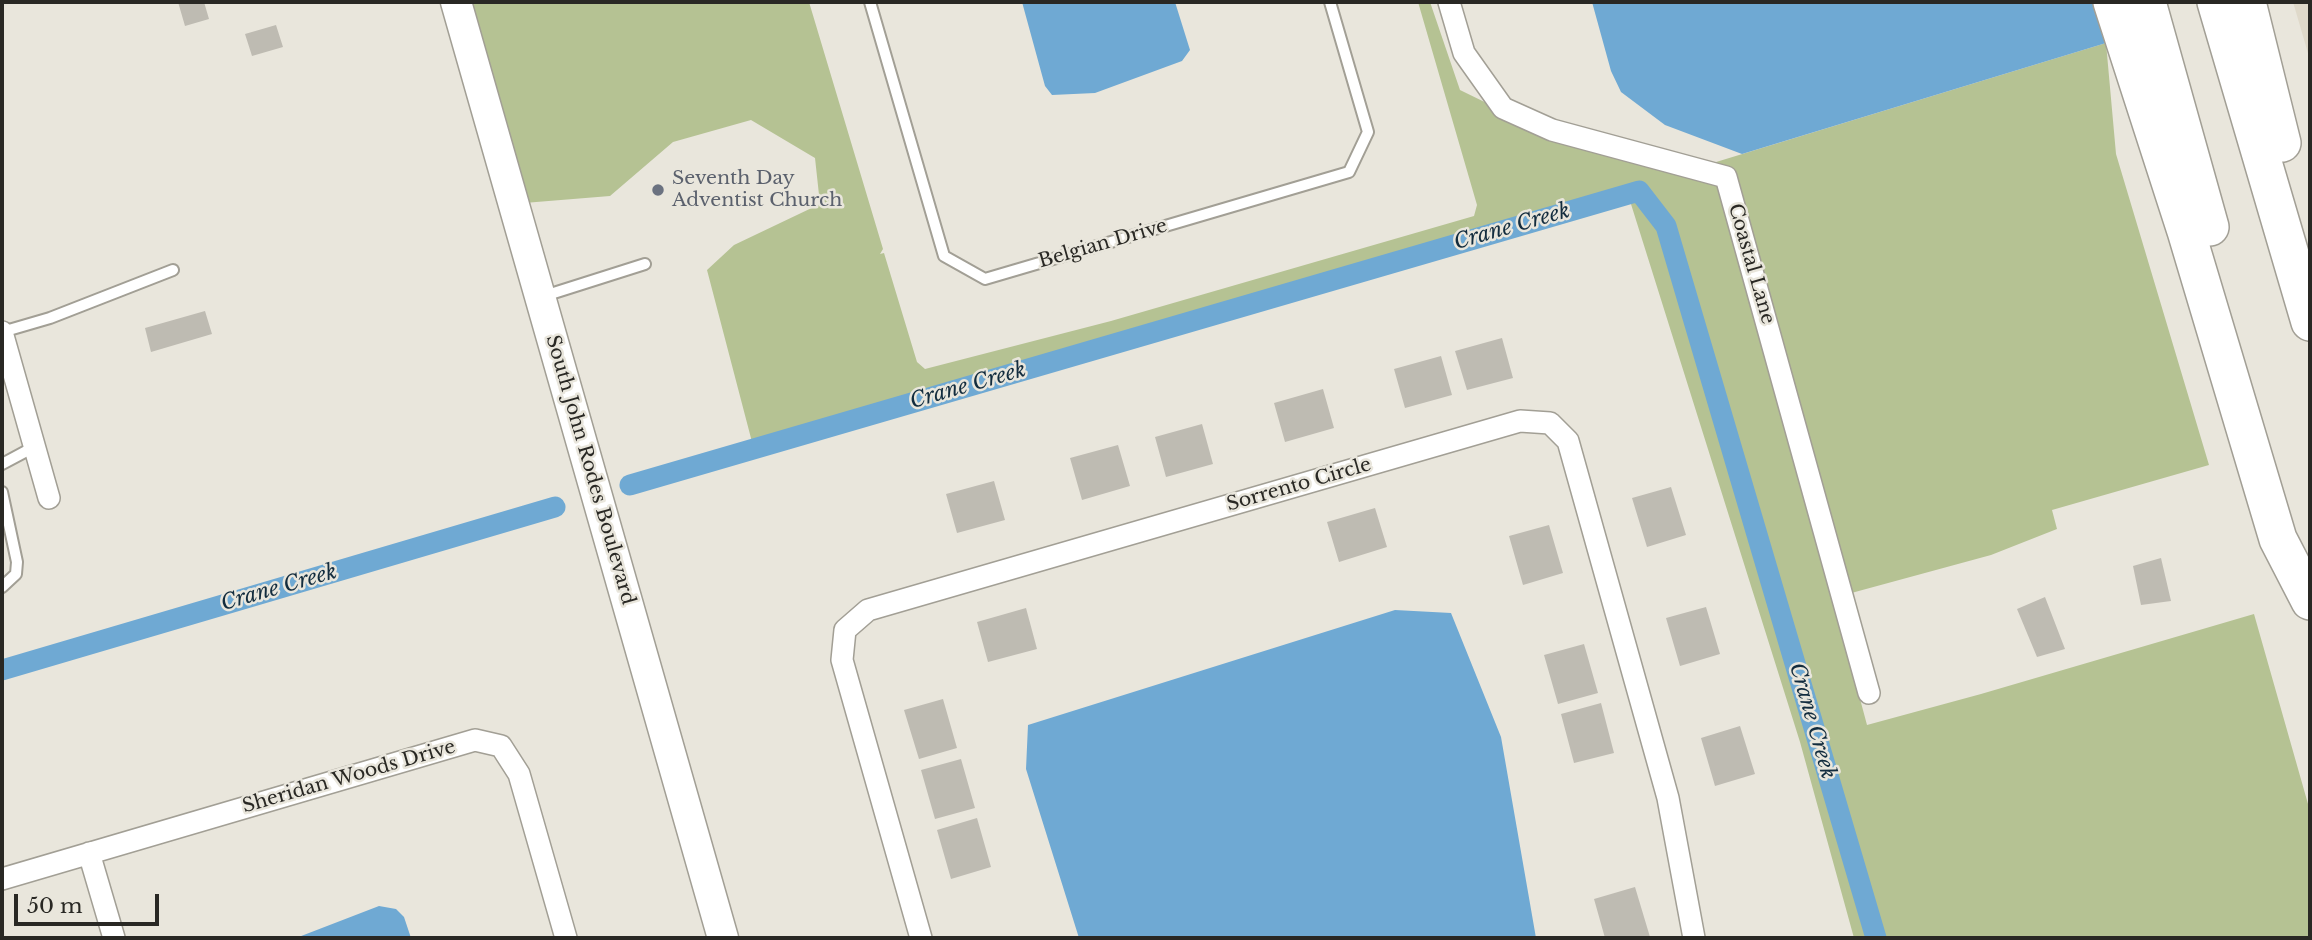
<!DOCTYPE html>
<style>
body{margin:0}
#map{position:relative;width:2312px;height:940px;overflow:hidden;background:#e9e6dc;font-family:"Libre Baskerville",serif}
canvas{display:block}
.frame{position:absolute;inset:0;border:4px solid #292824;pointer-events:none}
.scale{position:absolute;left:14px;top:894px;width:145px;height:32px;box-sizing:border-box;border:4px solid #292824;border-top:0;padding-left:9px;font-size:21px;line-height:24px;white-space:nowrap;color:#292824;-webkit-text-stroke:5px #e9e6dc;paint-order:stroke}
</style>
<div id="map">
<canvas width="2312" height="940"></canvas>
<div class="frame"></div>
<div class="scale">50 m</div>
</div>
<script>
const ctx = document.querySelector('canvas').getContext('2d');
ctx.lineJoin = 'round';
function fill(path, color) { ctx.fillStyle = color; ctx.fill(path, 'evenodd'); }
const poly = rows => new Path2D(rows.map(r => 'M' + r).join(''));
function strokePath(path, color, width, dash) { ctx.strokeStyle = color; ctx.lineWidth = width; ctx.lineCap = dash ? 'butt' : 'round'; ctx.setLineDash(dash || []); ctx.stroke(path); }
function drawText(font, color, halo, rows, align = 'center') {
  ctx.font = font + ' "Libre Baskerville",serif'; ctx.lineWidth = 5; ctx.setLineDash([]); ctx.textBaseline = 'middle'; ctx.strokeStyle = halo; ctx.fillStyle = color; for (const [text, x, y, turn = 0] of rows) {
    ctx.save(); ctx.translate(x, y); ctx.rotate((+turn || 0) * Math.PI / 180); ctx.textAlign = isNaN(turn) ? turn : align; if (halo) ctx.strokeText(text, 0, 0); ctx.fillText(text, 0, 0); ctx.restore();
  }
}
fill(poly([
 [2293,2,2310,2,2310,60]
]), '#dfd9ca');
fill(poly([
 [467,2,809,2,883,249,880,254,884,253,917,362,925,369,1111,321,1474,216,1477,205,1418,2,1430,2,1460,90,1554,136,1703,166,2106,43,2116,154,2209,465,2052,510,2057,529,1991,555,1833,598,1867,725,1981,694,2254,614,2310,811,2310,938,1854,938,1800,742,1625,185,1455,246,752,442,707,270,734,245,820,204,815,158,751,120,673,142,610,196,524,203]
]), '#b5c293');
fill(poly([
 [1022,2,1175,2,1190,50,1182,61,1095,93,1052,95,1045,86],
 [1592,2,2094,2,2106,43,1742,154,1665,125,1621,92,1611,71],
 [1395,610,1451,613,1501,737,1536,938,1079,938,1026,769,1028,725],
 [379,906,396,909,404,917,411,938,296,938]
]), '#6fa9d3');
strokePath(poly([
 [630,485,1639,191,1666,226,1876,938],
 [2,670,555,507]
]), '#6fa9d3', 21);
fill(poly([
 [178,2,204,2,209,19,185,26],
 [276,25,283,47,252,56,245,34],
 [205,311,212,334,151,352,145,328],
 [1502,338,1513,378,1467,390,1455,351],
 [1441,356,1452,395,1405,408,1394,369],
 [1323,389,1334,428,1285,442,1274,403],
 [1202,424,1213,464,1166,477,1155,437],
 [1118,445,1130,486,1082,500,1070,458],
 [994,481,1005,520,957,533,946,494],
 [1671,487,1686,535,1647,547,1632,498],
 [1375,508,1387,547,1339,562,1327,522],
 [1549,525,1563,573,1523,585,1509,536],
 [2161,558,2171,601,2141,605,2133,566],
 [2045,597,2065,649,2037,657,2017,609],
 [1706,607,1720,654,1680,666,1666,618],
 [1026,608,1037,649,988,662,977,622],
 [1584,644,1598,693,1558,704,1544,655],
 [943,699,957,748,919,759,904,710],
 [1601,703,1614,753,1574,763,1561,714],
 [1740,726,1755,774,1715,786,1701,738],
 [961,759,975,808,935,819,921,770],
 [977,818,991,867,951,879,937,830],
 [1635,887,1650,937,1605,938,1594,899]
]), '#bebbb2');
const lane = poly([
 [870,2,944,256,985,279,1349,172,1368,132,1330,2],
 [541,297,645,264],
 [2,332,50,318,173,270],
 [2,464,34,447],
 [2,492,17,562,16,574,2,587]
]);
const street = poly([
 [1449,2,1464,53,1503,108,1552,130,1726,177,1869,693],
 [2,332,49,498],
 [89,853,114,938],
 [2,879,475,740,501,746,519,774,566,938],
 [921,938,842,660,845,630,868,610,1520,421,1550,423,1568,441,1668,798,1694,938]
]);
const secondary = poly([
 [456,2,723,938]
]);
const highway = poly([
 [2112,2,2186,231,2278,539,2310,601],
 [2147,2,2210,227],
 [2216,2,2310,322],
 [2247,2,2282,143]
]);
strokePath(lane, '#a29f95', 14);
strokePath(street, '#a29f95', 24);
strokePath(secondary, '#a29f95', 33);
strokePath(highway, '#a29f95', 40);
strokePath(lane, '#fff', 10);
strokePath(street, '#fff', 21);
strokePath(secondary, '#fff', 30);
strokePath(highway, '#fff', 37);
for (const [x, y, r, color] of [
 [658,190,7,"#6b7280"]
]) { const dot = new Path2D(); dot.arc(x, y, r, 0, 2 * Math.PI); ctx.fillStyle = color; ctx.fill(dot); strokePath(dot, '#e9e6dc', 2.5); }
drawText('19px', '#5b616d', '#e9e6dc', [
 ["Seventh Day",672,179],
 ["Adventist Church",672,201]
], 'left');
drawText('19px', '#292824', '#e9e6dc', [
 ["Belgian Drive",1103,244,-16],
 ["Coastal Lane",1751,264,74],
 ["South John Rodes Boulevard",590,470,74],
 ["Sorrento Circle",1299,485,-16],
 ["Sheridan Woods Drive",349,777,-16]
]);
drawText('italic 21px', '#122c3e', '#e9e6dc', [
 ["Crane Creek",1512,227,-16],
 ["Crane Creek",968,386,-16],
 ["Crane Creek",279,588,-16],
 ["Crane Creek",1812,721,74]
]);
</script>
